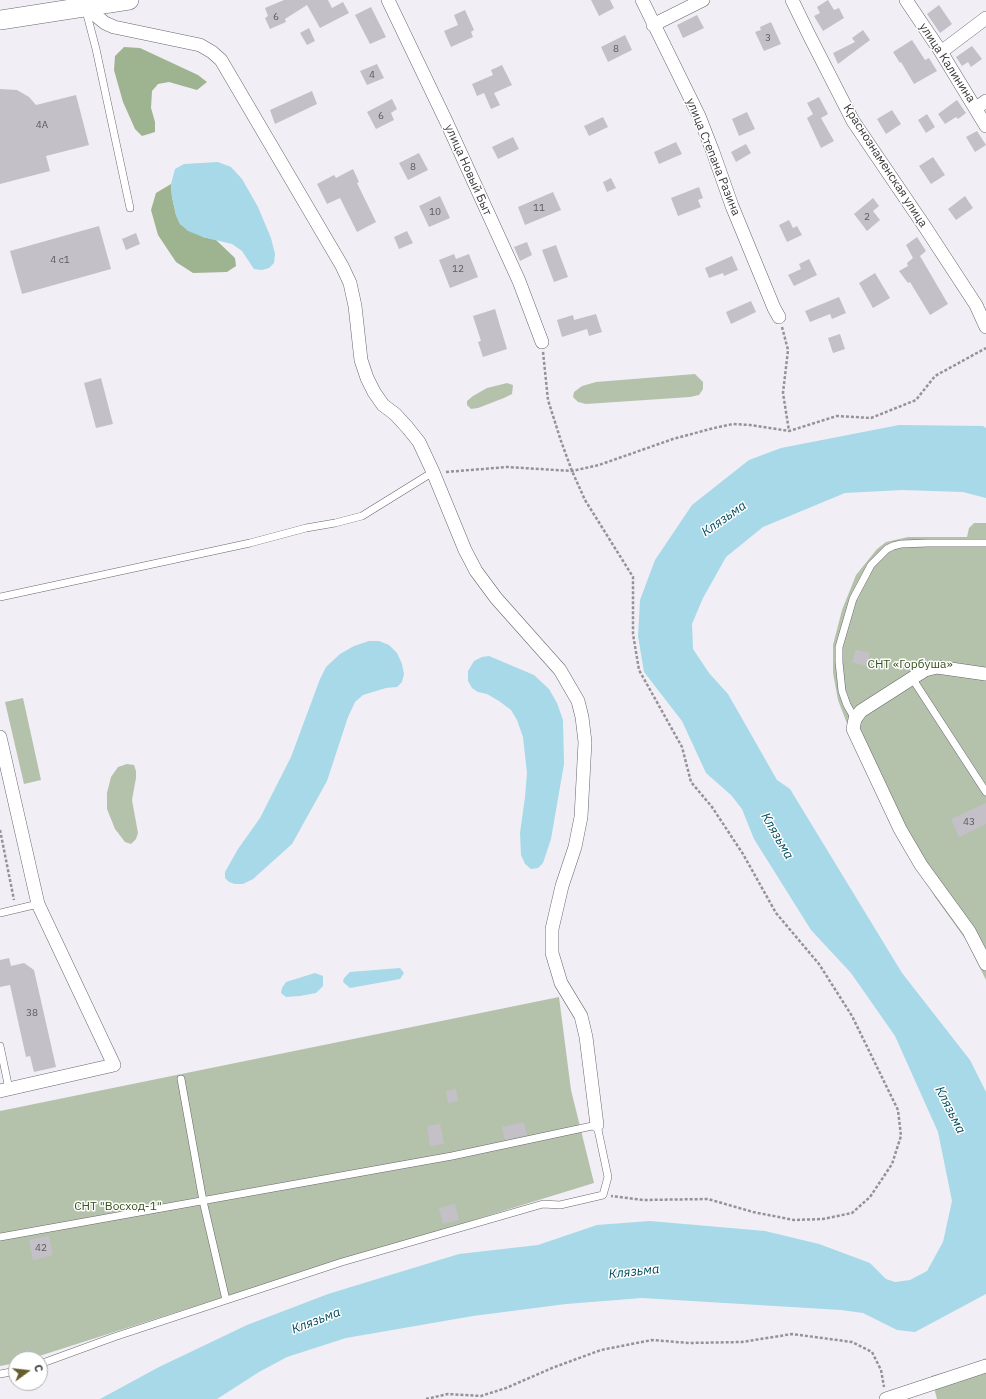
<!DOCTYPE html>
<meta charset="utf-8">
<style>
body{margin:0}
#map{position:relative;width:986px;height:1399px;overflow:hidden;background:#f1eef6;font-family:"IBM Plex Sans",sans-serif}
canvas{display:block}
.north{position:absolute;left:8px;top:1351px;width:40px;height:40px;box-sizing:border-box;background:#fff;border:1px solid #b0b0b1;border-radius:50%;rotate:75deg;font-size:11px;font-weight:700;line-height:16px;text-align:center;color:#3a393c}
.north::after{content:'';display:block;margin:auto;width:14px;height:18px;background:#665e2a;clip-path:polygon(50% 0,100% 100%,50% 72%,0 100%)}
</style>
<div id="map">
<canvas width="986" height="1399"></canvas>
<div class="north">С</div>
</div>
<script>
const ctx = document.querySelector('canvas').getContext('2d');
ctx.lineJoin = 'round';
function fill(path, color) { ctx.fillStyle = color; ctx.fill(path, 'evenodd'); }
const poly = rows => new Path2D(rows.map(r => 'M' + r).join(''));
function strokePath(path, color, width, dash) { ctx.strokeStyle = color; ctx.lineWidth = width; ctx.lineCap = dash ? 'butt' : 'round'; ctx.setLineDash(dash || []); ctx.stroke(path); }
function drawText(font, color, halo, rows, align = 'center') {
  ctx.font = font + ' "IBM Plex Sans",sans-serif'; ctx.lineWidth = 3; ctx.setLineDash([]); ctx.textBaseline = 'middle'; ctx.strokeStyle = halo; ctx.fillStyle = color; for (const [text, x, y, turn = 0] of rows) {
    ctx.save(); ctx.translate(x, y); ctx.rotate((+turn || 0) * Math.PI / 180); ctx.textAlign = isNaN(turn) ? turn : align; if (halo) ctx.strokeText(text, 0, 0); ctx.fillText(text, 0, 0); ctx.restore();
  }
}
fill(poly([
 [695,374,703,382,703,389,699,395,690,397,586,404,578,402,573,397,574,392,582,386,596,382],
 [507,383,513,385,512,394,504,398,478,408,471,409,467,405,467,401,473,396,487,388],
 [974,523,986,523,986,980,966,940,935,897,893,829,861,760,838,700,833,673,833,645,842,610,856,575,877,549,886,542,908,537,967,537,969,528],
 [23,698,41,780,24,784,5,702],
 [127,764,134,765,136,771,136,778,132,800,138,833,136,839,131,844,125,842,115,829,107,809,107,793,111,777,118,767],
 [559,997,571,1090,594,1183,230,1295,30,1359,16,1359,16,1363,0,1366,0,1111],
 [986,1358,986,1399,937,1399,931,1376,977,1364]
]), '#b5c2ab');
fill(poly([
 [124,47,140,48,198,75,207,82,197,90,169,82,158,84,152,91,151,108,155,122,155,132,142,136,135,129,123,102,114,70,115,56],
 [171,184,172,197,176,215,180,224,203,237,216,240,235,258,236,266,227,272,193,273,176,262,158,235,151,210,156,193]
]), '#9eb38f');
fill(poly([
 [218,162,231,167,242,179,258,207,271,238,275,254,274,263,269,268,262,270,254,269,242,251,232,244,203,237,188,231,180,224,176,215,172,197,171,184,175,169,184,164],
 [899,425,983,426,986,428,986,498,963,492,902,490,845,493,763,527,726,557,703,598,692,624,693,649,709,673,728,694,777,780,790,789,902,973,970,1060,986,1092,986,1294,915,1332,897,1330,863,1313,841,1310,642,1298,566,1304,473,1316,346,1338,287,1357,259,1372,217,1399,100,1399,159,1367,247,1325,328,1294,459,1254,538,1245,597,1225,650,1221,765,1231,819,1244,870,1263,886,1279,895,1282,910,1280,927,1271,943,1242,952,1201,938,1132,895,1036,851,973,811,930,754,839,742,809,731,795,706,773,682,721,644,672,638,636,640,600,655,560,692,505,749,460,781,448],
 [369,641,379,641,389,645,397,653,402,664,404,674,402,682,397,687,386,688,363,695,355,702,348,717,327,781,292,844,253,879,243,884,235,884,229,882,225,878,225,872,238,849,260,818,291,757,320,679,326,667,340,654,354,646],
 [489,656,534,675,549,689,557,703,563,720,564,764,551,839,543,863,538,868,531,869,525,864,521,855,520,833,525,797,527,773,523,737,517,720,511,710,499,701,487,694,478,692,472,688,468,681,468,671,474,661,482,657],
 [400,968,404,973,400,979,350,988,343,982,344,978,350,972],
 [315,973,323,976,323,986,316,993,300,996,286,997,281,993,282,988,286,982]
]), '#a7d9e8');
fill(poly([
 [284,0,328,0,332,8,343,2,349,13,320,28,307,5,285,19,286,22,270,29,265,18,268,16,265,8],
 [591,0,610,0,614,8,599,16],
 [828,0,834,10,839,8,844,18,823,31,814,16,820,13,817,7],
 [939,5,952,24,940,33,927,14],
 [371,7,386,37,370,44,355,15],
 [465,10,474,30,471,32,473,37,451,47,444,31,458,25,454,15],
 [697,15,704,28,683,38,677,25],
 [771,22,781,44,764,51,755,32,761,30,760,27],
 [309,28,315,41,307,45,300,33],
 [863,30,870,40,838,64,833,53,855,42,852,38],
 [625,35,632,50,608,62,601,47],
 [912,40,925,60,929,58,937,71,914,84,901,62,900,63,893,52],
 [972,46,982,59,971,67,968,62,962,66,956,57],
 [377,64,384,78,367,85,360,71],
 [502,65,512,85,494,93,500,105,491,109,484,93,477,96,472,84,493,75,491,70],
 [0,89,17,90,29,97,36,105,76,95,89,145,46,156,50,171,0,184],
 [312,91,317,104,275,124,270,110],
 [819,97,828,114,821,118,834,141,821,148,807,118,813,114,807,103],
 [392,99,397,109,391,113,394,120,376,129,367,112],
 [957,100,966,113,958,119,956,117,945,124,938,114],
 [892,110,901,124,886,134,877,119],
 [747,112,755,129,739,136,732,119],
 [927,114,935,127,926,133,918,120],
 [603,117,608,127,589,136,584,126],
 [977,131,986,145,975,152,966,137],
 [513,137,519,149,498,159,492,147],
 [676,142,682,154,659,164,654,152],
 [746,144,751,153,736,162,731,152],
 [419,153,428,170,408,180,399,163],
 [933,157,945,175,931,184,919,166],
 [353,169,359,182,357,183,376,222,357,232,340,198,327,204,317,184,334,175,336,178],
 [611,178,616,188,607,192,603,182],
 [699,187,703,198,698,200,701,207,678,216,671,198],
 [553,192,561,210,525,225,518,207],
 [440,196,450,218,429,227,419,206],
 [965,196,973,208,956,220,948,209],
 [873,198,879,206,873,211,880,220,867,231,854,214],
 [789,220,793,228,797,226,802,235,787,242,779,225],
 [99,226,111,269,22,294,10,251],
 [407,231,413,243,399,249,394,237],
 [136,233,140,244,126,250,122,239],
 [917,237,926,251,920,256,948,304,930,315,910,282,908,283,899,271,908,266,907,263,913,258,906,245],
 [527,242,532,255,520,261,514,247],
 [556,245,568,277,554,282,542,250],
 [454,254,456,259,469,254,478,277,450,288,439,260],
 [732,256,738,270,724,276,723,273,709,278,705,268],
 [809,259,817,275,794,286,788,275,801,269,799,264],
 [875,273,890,298,873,308,859,283],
 [839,297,846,313,832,319,830,314,810,322,805,311],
 [751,301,756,312,731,324,726,312],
 [495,309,507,349,483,357,478,342,481,341,473,316],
 [596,314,602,332,589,336,587,329,562,337,557,320,573,315,574,320],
 [840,334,845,349,833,353,828,338],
 [101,378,113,424,96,428,84,383],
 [856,650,870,653,867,666,852,662],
 [986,803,986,824,959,837,951,819],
 [9,958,11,966,24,963,34,970,56,1067,34,1072,30,1056,26,1057,10,985,0,987,0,960],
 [456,1089,458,1101,448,1103,446,1091],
 [524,1122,527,1135,505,1140,502,1127],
 [440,1124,444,1144,430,1146,427,1126],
 [455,1204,459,1220,443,1224,439,1208],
 [49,1236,53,1255,33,1260,29,1240]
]), '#c3c0c8');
const service = poly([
 [85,7,96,49,130,208],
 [0,597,250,543,306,528,335,523,362,516,433,472],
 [912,678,986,792],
 [855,719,847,705,842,691,839,662,839,647,853,599,871,565,887,549,893,546,901,544,928,543,986,543],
 [0,913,38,904],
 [0,1046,9,1089],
 [181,1079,203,1201,226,1300],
 [0,1237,452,1156,597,1125,608,1177,603,1195,560,1205,543,1204,342,1262,114,1337,40,1364],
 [0,1374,16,1371]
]);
const minor = poly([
 [388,0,446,121,519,281,542,342],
 [642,0,699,116,713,152,732,206,774,308,779,317],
 [792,0,809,35,853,121,925,227,976,305,986,327],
 [906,0,941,52,986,126],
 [85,7,105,23,114,27,200,45,212,52,221,60,342,266,350,283,355,306,361,360,367,378,374,392,383,405,395,414,407,427,419,442,433,472,465,550,476,571,496,598,560,670,578,701,582,717,585,742,581,817,575,847,562,886,552,929,552,953,561,983,581,1016,586,1037,597,1125],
 [653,25,703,0],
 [941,52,986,18],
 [976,108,986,101],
 [986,674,937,667,925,670,861,711,855,719,853,729,900,829,921,865,969,931,986,964],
 [0,737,38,904,114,1065,0,1091],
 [886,1399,986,1366]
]);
const secondary = poly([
 [0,20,129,0]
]);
strokePath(service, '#68666d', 8);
strokePath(minor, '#68666d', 14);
strokePath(secondary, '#68666d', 20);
strokePath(poly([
 [782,327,788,350,783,393,789,431],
 [543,352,548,400,561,441,572,471,585,500,633,577,633,634,639,670,682,747,691,782,712,807,743,854,776,913,819,964,852,1016,898,1110,901,1136,892,1164,870,1197,852,1213,823,1219,794,1220,753,1212,708,1199,643,1200,611,1196],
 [446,472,507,467,572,471,599,465,673,439,714,428,733,424,750,425,789,431,837,416,871,418,916,400,935,376,986,348],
 [0,830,14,900],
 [426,1399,448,1394,481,1396,506,1388,552,1368,601,1350,652,1340,689,1343,742,1342,792,1334,852,1342,872,1352,881,1370,884,1387]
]), '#959398', 2.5, [3, 2]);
strokePath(service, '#fff', 7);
strokePath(minor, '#fff', 13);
strokePath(secondary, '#fff', 19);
drawText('10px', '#5c5b5f', null, [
 ["6",276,17],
 ["3",768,38],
 ["8",616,49],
 ["4",372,75],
 ["6",381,116],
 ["4А",42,125],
 ["8",413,167],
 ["11",539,208],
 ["10",435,212],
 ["2",867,217],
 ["4 с1",60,260],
 ["12",458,269],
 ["43",969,822],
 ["38",32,1013],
 ["42",41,1248]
]);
drawText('12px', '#3a393c', '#fff', [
 ["улица Калинина",947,63,57],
 ["улица Степана Разина",713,157,68],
 ["Краснознаменская улица",885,166,57],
 ["улица Новый Быт",468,170,66]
]);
drawText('12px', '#36511c', '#fff', [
 ["СНТ «Горбуша»",910,665],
 ["СНТ \"Восход-1\"",118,1207]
]);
drawText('italic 13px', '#014a5b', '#fff', [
 ["Клязьма",724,519,-35],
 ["Клязьма",777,836,60],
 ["Клязьма",950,1110,63],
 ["Клязьма",634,1272,-6],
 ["Клязьма",316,1321,-21]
]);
</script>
